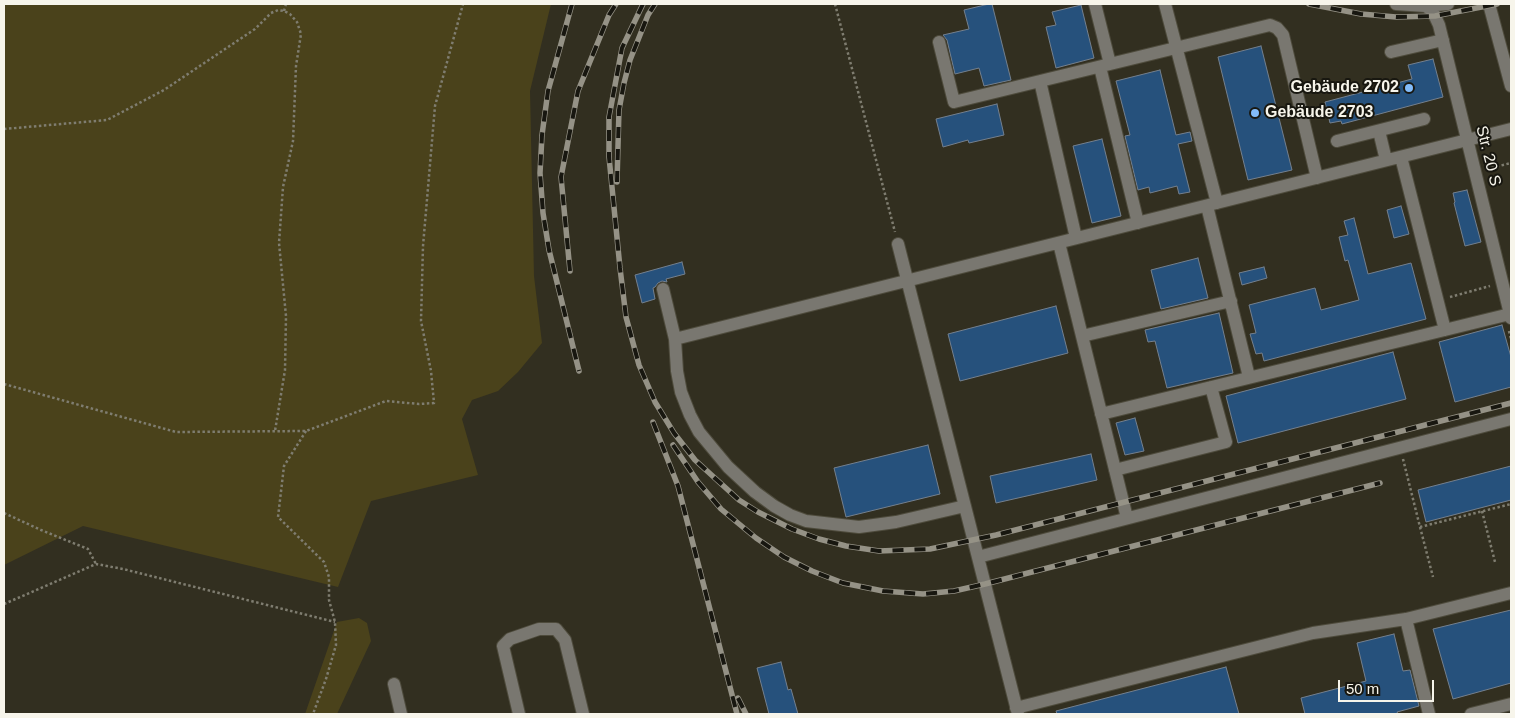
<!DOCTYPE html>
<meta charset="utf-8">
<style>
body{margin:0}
#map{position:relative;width:1515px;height:718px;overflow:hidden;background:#322f20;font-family:Arial,sans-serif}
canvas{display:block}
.frame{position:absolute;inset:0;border:5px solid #f7f5eb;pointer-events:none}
.scale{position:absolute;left:1338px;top:680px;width:96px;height:22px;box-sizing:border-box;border:2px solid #f7f5eb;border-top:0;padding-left:6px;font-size:15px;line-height:18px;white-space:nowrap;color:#f7f5eb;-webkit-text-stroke:4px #181710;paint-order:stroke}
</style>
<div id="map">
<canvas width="1515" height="718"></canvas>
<div class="frame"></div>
<div class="scale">50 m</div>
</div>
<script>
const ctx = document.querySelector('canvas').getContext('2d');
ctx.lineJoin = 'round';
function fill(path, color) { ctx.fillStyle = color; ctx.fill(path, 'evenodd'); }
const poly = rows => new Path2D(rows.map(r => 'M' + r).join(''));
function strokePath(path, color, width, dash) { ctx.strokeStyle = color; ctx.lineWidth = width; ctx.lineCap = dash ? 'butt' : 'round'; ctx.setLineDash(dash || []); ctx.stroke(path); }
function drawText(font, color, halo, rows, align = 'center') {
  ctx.font = font + ' Arial,sans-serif'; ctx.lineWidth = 4; ctx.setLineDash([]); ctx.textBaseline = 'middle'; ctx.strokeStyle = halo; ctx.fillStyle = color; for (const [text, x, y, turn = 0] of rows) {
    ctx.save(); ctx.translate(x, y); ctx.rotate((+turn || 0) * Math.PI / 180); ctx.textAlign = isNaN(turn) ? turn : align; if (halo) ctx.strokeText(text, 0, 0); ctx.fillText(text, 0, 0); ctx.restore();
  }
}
fill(poly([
 [4,4,551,4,530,91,534,276,542,343,518,372,498,391,472,400,462,419,478,475,371,501,338,587,83,526,4,565],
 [359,618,367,623,371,641,337,714,305,714,337,622]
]), '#4a421b');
const building = poly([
 [989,4,992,4,1011,80,984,86,979,68,955,74,947,40,943,35,969,29,964,10,989,4],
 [1081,5,1094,58,1056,68,1046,27,1056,25,1052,12,1081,5],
 [1261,46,1292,170,1248,180,1218,57,1261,46],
 [1433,59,1443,97,1342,124,1341,121,1330,123,1325,102,1412,79,1408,65,1433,59],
 [1160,70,1176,135,1190,132,1192,141,1178,144,1190,192,1179,194,1177,186,1150,193,1149,187,1138,190,1125,136,1130,135,1116,81,1160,70],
 [997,104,1004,135,969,143,968,140,943,147,936,119,997,104],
 [1102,139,1121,216,1092,223,1073,146,1102,139],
 [1467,190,1481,242,1465,246,1454,203,1455,202,1453,193,1467,190],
 [1401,206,1409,234,1394,238,1387,210,1401,206],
 [1354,218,1368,274,1411,263,1426,319,1264,361,1262,353,1256,354,1250,334,1256,333,1249,305,1315,288,1321,310,1359,300,1348,260,1345,261,1339,237,1348,235,1344,221,1354,218],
 [1198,258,1208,298,1161,309,1151,270,1198,258],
 [682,262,685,274,666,279,667,282,662,281,658,283,655,287,653,288,655,299,642,303,635,275,682,262],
 [1264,267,1267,278,1242,285,1239,273,1264,267],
 [1056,306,1068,353,960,381,948,334,1056,306],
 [1219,313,1233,373,1167,388,1155,341,1148,342,1145,330,1219,313],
 [1502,325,1511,357,1511,387,1455,402,1439,342,1502,325],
 [1393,352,1406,399,1238,443,1226,396,1393,352],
 [1135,418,1144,451,1125,455,1116,423,1135,418],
 [928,445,940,494,846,517,834,468,928,445],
 [1091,454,1097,480,996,503,990,476,1091,454],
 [1511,466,1511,500,1426,522,1418,490,1511,466],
 [1511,610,1511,683,1453,699,1433,629,1511,610],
 [1394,634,1403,671,1410,670,1419,706,1397,712,1398,714,1305,714,1301,698,1366,681,1357,643,1394,634],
 [781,662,788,690,791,689,798,714,769,714,757,668,781,662],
 [1226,667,1239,714,1057,714,1056,711,1226,667]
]);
fill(building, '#26517c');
strokePath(building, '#74808e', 1);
const minor = poly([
 [1095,4,1110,64],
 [1165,4,1217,203],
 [1396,4,1425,6,1448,4],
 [1489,4,1511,86],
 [1425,6,1432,10,1439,25,1511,318],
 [939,42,954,102,1270,25,1277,28,1283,35,1317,178],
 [1391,52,1443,40],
 [1100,67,1138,223],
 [1040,81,1076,238],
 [1379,131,1386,160],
 [1337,141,1424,119],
 [1401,157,1445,330],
 [1207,206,1249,377],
 [1059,243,1127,518],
 [898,244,1018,714],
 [663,289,675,339,677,371,681,392,690,415,699,432,728,467,755,492,774,506,790,515,806,521,859,527,896,522,965,506],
 [1082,336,1231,301],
 [675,339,1511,129],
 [1101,414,1510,314],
 [1115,470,1226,442,1211,387],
 [978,557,1511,419],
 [1406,619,1429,714],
 [394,684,401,714],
 [1016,708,1313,633,1406,619,1511,593],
 [519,714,503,646,510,639,539,629,556,629,565,640,583,714],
 [1471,714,1511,704]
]);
strokePath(minor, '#4e4b3c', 14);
strokePath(poly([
 [835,4,895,232],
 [284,11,286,4],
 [4,129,107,120,164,90,255,29,271,13,278,10,284,11,290,14,297,22,301,34,296,66,293,141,283,187,279,243,286,316,285,370,275,431],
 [1487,169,1511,163],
 [1450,297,1490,286],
 [1509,331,1511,339],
 [4,384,176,432,306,431,386,401,419,404,434,403,431,371,421,321,423,246,435,106,463,4],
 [306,431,284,466,278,517,324,562,329,577,329,600,335,622,336,645,326,679,313,714],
 [1403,459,1420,527,1511,504],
 [1482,511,1495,562],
 [4,513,41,530,88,549,96,564],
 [1420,527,1433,577],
 [4,604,96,564,123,569,335,622]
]), '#7f7d70', 2.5, [2.5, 2.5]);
strokePath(minor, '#797770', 12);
const rail = poly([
 [572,4,548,91,542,135,540,173,543,213,549,250,579,371],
 [643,4,622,48,609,117,609,157,620,268,626,317,639,365,655,402,674,433,695,460,739,500,758,512,792,529,819,539,846,546,879,551,930,549,996,535,1511,403],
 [1309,4,1361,14,1396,17,1435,16,1497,4],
 [617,182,619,110,624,83,630,60,648,15,655,4],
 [570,271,561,177,578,91,609,15,616,4],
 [653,422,678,486,737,714],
 [673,445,698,482,721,509,756,538,784,557,812,571,843,583,883,591,923,594,954,591,985,584,1380,483],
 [738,698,746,714]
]);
strokePath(rail, '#959286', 5.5);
strokePath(rail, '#181710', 4, [11]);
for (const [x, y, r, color] of [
 [1409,88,5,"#83bcfa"],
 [1255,113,5,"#83bcfa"]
]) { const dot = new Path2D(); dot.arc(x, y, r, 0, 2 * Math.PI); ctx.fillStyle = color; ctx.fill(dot); strokePath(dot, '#181710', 2); }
drawText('bold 16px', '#f7f5eb', '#181710', [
 ["Gebäude 2702",1399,88],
 ["Gebäude 2703",1265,113,"left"]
], 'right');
drawText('16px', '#f7f5eb', '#181710', [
 ["Str. 20 S",1488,156,76]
]);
</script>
